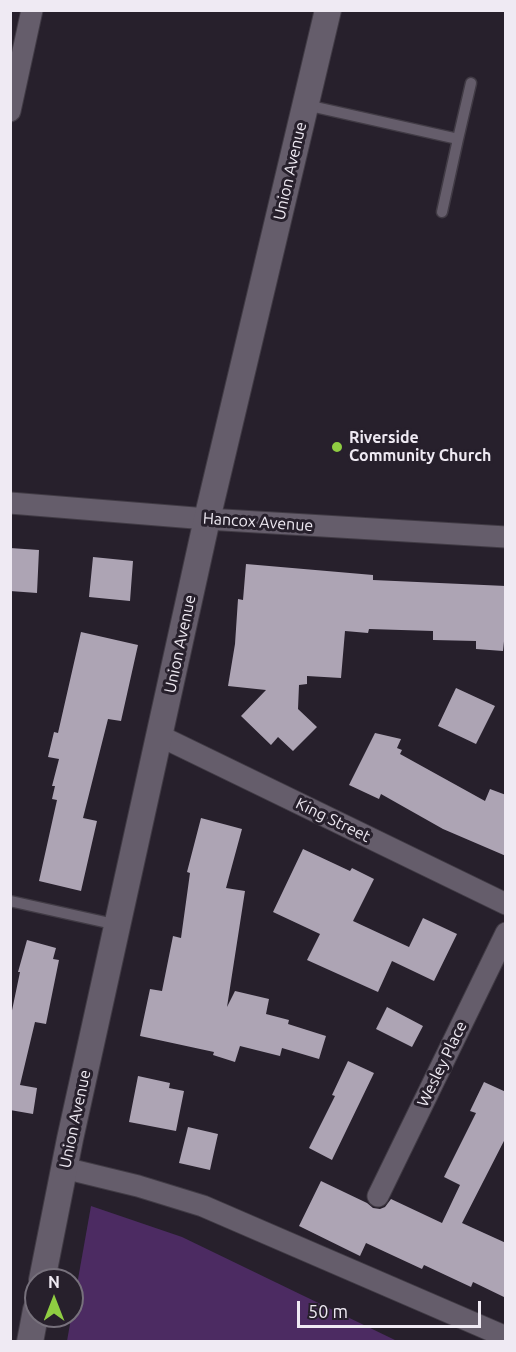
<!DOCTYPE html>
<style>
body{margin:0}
#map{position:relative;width:516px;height:1352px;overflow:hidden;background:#27202c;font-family:Ubuntu,sans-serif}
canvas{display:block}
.frame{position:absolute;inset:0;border:12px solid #efeaf3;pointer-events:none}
.north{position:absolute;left:24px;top:1268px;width:60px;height:60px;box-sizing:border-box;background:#27202c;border:2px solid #77717c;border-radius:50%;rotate:0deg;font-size:16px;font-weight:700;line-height:24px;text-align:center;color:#efeaf3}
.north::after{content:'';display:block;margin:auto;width:21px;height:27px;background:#8fcd42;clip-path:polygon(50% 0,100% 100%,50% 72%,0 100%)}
.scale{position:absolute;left:297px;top:1301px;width:184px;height:27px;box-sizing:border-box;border:3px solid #efeaf3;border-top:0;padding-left:8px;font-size:18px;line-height:21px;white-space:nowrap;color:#efeaf3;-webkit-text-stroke:4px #27202c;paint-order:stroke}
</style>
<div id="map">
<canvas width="516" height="1352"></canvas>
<div class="frame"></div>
<div class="north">N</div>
<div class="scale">50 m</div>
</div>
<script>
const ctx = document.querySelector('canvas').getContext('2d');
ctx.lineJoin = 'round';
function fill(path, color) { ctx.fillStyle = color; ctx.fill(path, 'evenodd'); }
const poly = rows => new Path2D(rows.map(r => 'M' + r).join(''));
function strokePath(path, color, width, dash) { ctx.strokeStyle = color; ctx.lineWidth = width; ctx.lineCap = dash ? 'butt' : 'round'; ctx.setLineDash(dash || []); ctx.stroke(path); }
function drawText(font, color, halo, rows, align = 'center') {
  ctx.font = font + ' Ubuntu,sans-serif'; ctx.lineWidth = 6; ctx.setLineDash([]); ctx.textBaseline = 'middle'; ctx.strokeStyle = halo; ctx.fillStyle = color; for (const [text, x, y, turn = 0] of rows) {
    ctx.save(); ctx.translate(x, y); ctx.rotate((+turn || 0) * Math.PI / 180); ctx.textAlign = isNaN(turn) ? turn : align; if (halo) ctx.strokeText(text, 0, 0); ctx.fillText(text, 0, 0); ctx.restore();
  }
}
fill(poly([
 [91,1206,182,1237,397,1341,67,1341]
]), '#4c2b62');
fill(poly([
 [10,548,39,550,37,593,10,591],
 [93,557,133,561,130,601,89,597],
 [246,564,373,575,373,580,506,586,506,622,503,651,476,649,476,641,433,640,433,631,369,629,368,633,345,631,341,678,307,676,307,684,299,685,298,709,317,727,293,751,278,737,271,745,241,716,266,690,228,686,235,644,238,599,243,600],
 [81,632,138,645,121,721,108,719,83,818,97,821,81,891,39,881,57,800,52,799,55,786,52,786,59,759,48,757,54,732,58,733],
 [456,688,495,706,476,744,438,726],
 [375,733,401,739,397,748,402,750,400,754,485,801,490,789,506,795,506,856,443,829,381,794,379,799,349,785],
 [201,818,242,829,226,888,245,891,227,1007,235,991,269,999,266,1014,289,1020,288,1024,326,1036,319,1059,282,1048,280,1056,240,1046,235,1062,213,1055,214,1052,140,1036,150,989,162,991,173,936,181,938,190,873,187,872],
 [303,849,350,871,352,868,374,879,353,921,409,947,423,918,457,934,434,981,392,961,378,992,307,960,320,934,273,912],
 [27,940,56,948,53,959,59,960,46,1024,35,1022,20,1085,37,1088,33,1114,10,1110,10,1020,20,972,18,972],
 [387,1007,423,1026,412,1047,376,1029],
 [348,1061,374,1073,332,1160,309,1148,335,1096,332,1095],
 [138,1076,170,1083,169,1088,184,1091,176,1131,129,1122],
 [484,1082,506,1092,506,1137,462,1223,506,1243,506,1298,473,1282,471,1287,424,1265,422,1269,366,1243,360,1256,299,1226,321,1181,367,1203,373,1208,380,1209,385,1207,391,1199,442,1223,460,1185,444,1177,476,1113,470,1111],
 [188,1127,218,1134,210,1170,179,1163]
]), '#ada4b4');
const service = poly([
 [306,105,458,139,471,83],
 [442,212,458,139],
 [10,901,118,925]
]);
const minor = poly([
 [10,111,32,10],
 [10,503,207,519,506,537],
 [160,736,506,904],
 [64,1168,138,1186,203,1206,506,1337],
 [378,1196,506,933]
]);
const tertiary = poly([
 [42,1280,70,1139,207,519,328,10],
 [30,1342,36,1310]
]);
strokePath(service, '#413b45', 13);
strokePath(minor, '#413b45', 23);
strokePath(tertiary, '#413b45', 28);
strokePath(service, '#655d6b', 10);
strokePath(minor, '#655d6b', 21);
strokePath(tertiary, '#655d6b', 26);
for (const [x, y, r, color] of [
 [337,447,6,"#8fcd42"]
]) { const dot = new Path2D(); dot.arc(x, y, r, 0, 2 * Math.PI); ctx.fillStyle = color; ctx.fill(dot); strokePath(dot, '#27202c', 2); }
drawText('16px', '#efeaf3', '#27202c', [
 ["Union Avenue",290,171,-77],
 ["Hancox Avenue",258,522,4],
 ["Union Avenue",180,644,-78],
 ["King Street",333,820,26],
 ["Wesley Place",442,1064,-64],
 ["Union Avenue",75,1119,-78]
]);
drawText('bold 16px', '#efeaf3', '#27202c', [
 ["Riverside",349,438],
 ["Community Church",349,456]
], 'left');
</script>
